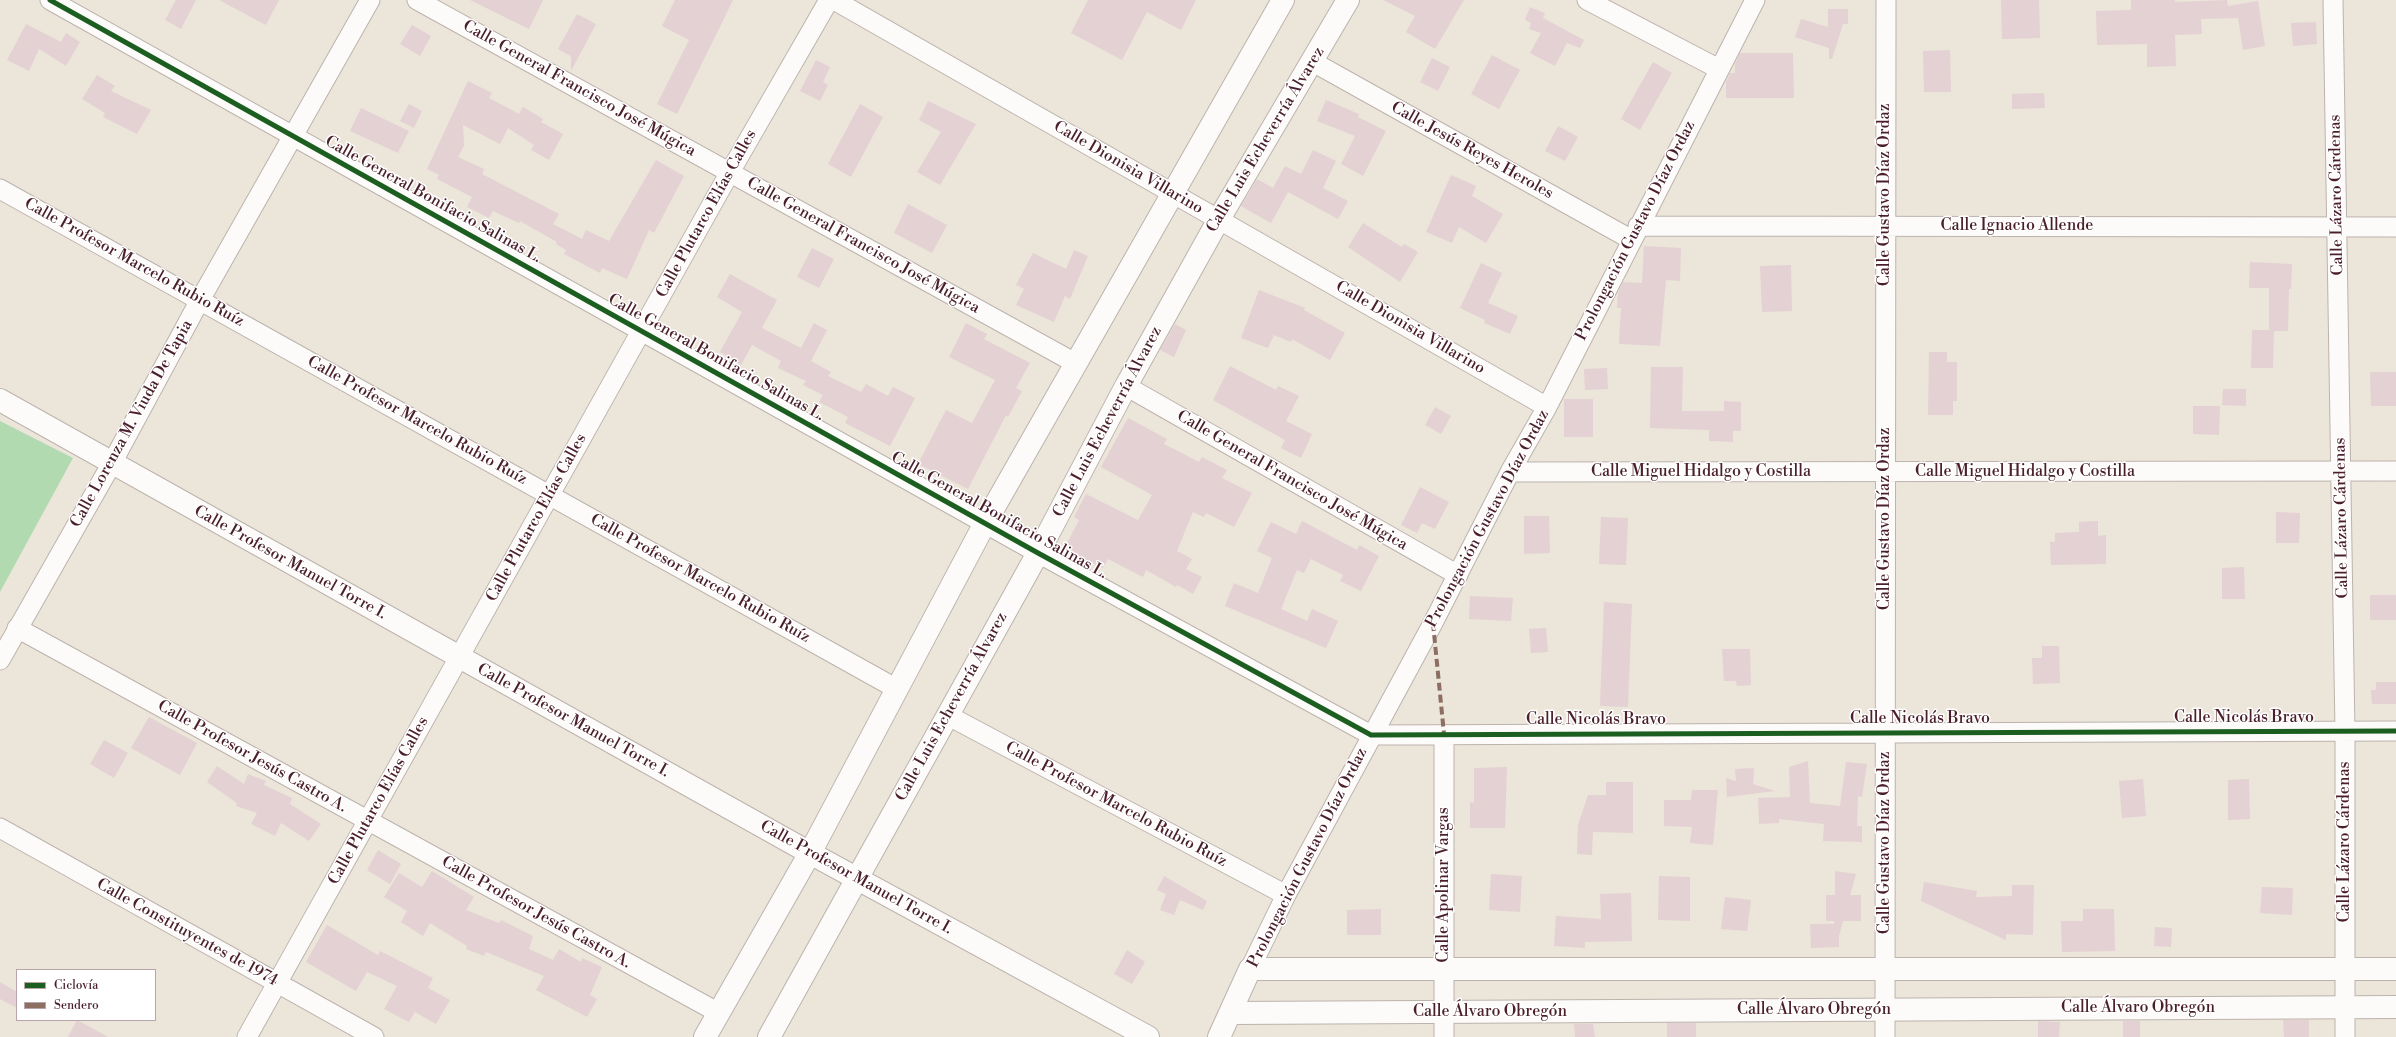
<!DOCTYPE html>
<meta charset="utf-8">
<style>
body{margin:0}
#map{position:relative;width:2396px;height:1037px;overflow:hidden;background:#ece5d9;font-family:"Libre Bodoni",serif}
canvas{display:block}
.legend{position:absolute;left:16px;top:969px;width:140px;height:52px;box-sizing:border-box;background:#fff;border:1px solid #b7a5aa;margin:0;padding:5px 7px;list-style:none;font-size:12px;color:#4a1f2b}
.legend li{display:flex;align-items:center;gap:8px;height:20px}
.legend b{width:20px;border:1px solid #b7a5aa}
</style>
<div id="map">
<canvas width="2396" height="1037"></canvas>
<ul class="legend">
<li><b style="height:5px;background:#1b5e20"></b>Ciclovía</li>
<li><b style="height:5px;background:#8d6e63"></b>Sendero</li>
</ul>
</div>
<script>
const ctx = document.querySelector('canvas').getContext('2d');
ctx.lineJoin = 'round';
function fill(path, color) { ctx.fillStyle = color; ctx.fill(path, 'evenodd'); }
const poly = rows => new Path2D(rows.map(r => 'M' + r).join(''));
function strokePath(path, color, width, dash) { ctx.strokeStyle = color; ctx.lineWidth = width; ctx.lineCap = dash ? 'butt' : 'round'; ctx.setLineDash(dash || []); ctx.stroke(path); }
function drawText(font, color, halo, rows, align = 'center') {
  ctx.font = font + ' "Libre Bodoni",serif'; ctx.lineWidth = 3; ctx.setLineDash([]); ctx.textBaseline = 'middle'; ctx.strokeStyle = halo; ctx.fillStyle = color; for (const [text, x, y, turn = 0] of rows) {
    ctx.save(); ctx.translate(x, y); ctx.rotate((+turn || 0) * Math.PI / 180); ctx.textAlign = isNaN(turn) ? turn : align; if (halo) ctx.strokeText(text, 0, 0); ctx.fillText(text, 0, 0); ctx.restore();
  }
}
fill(poly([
 [0,421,73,458,0,592]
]), '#b2dab1');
fill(poly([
 [176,0,196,0,181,29,165,20],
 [219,0,279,0,266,25],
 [470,0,543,0,529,29],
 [675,0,733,0,677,114,657,104,689,40,662,26],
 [1088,0,1196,0,1181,30,1147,12,1122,60,1071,33],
 [1383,0,1464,0,1435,49,1406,32,1415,16],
 [2001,0,2039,0,2040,38,2002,39],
 [2131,0,2175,0,2175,2,2227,0,2228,6,2258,1,2265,46,2243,50,2238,18,2201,19,2202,34,2175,35,2176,66,2147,67,2147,44,2097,45,2096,11,2131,10],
 [1530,7,1545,13,1543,18,1584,40,1580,48,1567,43,1555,66,1530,53,1541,33,1529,29,1531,23,1525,20],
 [1828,9,1848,9,1848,24,1843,24,1832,59,1829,59,1829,48,1795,37,1801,19,1828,27],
 [577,14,596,24,571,71,571,56,558,49],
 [2316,22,2317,44,2293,46,2291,23],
 [26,24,61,42,66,33,80,42,66,66,39,49,29,71,7,60],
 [412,25,431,36,420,56,400,44],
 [1950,50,1951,92,1924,92,1923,51],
 [1740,53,1793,53,1794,98,1726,98,1726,82,1730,73,1735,73,1735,64],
 [1492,55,1520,70,1499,109,1471,94],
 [1432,58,1450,67,1438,91,1420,82],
 [816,60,830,67,823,82,828,85,820,101,800,91],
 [1653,62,1672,73,1640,130,1621,119],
 [97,75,115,86,111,91,151,110,137,134,103,117,105,113,82,99],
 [468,81,492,93,489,98,519,114,523,107,543,119,541,122,563,134,549,160,531,150,534,145,508,128,500,144,463,125,464,146,458,157,484,169,482,174,559,214,553,224,582,239,586,230,609,241,656,160,684,176,654,233,649,230,627,279,602,268,600,273,564,254,566,250,556,244,557,242,520,221,519,223,493,211,489,218,467,207,472,197,437,179,439,175,427,169],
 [2044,93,2045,108,2012,109,2012,94],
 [1326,100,1359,114,1358,117,1386,131,1363,176,1341,164,1355,136,1317,121],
 [928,101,976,124,940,185,917,172,941,132,919,120],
 [409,104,422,111,414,128,400,121],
 [860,104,883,117,851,177,828,164],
 [361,108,409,131,398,153,350,131],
 [1558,126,1578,137,1565,161,1545,151],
 [1313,150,1336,161,1323,188,1348,201,1338,219,1288,192,1271,223,1241,206,1257,179,1273,188,1285,166,1301,174],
 [1451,175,1476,186,1472,196,1503,214,1486,243,1459,227,1452,243,1426,232],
 [908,204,947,225,932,253,894,233],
 [1363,223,1402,247,1404,244,1418,252,1400,282,1348,247],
 [1644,246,1681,248,1680,281,1666,280,1660,346,1619,344,1621,308,1617,308,1618,293,1623,282,1642,283],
 [812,248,834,259,819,288,797,277],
 [1074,250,1088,256,1070,299,1065,296,1054,322,1016,305,1024,289,1016,285,1033,253,1066,269],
 [2250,262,2292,264,2291,289,2289,289,2288,331,2274,331,2273,368,2251,368,2252,330,2269,330,2269,288,2249,288],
 [1481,263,1502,273,1488,303,1518,316,1510,334,1484,323,1485,320,1460,308],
 [1791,265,1792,311,1762,312,1760,266],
 [730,274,777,300,762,328,801,348,814,323,827,330,811,361,831,372,828,376,861,392,866,384,888,396,893,387,915,398,890,446,845,423,848,417,819,402,823,395,803,385,806,381,778,368,781,361,752,345,741,365,720,352,742,312,717,297],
 [1259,290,1305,308,1304,310,1345,333,1330,360,1292,339,1291,342,1274,335,1268,348,1241,338],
 [966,323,987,334,984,339,1030,363,1016,388,1022,391,1008,417,1006,415,968,489,918,464,946,410,972,423,995,380,949,357],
 [1175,324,1186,330,1174,357,1160,350],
 [1929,352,1947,352,1947,362,1957,362,1957,401,1953,401,1953,415,1928,415],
 [1230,366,1276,390,1278,386,1299,396,1286,421,1312,434,1301,458,1281,448,1285,440,1213,400],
 [1651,367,1683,367,1682,411,1724,411,1724,401,1741,402,1741,431,1733,431,1733,442,1709,441,1709,430,1650,428],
 [1607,368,1608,389,1585,390,1584,369],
 [2370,372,2396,372,2396,406,2371,406],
 [2223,389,2246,389,2246,406,2222,405],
 [1564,399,1593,399,1593,437,1564,437],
 [2193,406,2220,406,2219,435,2193,434],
 [1435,407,1451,416,1441,434,1425,425],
 [1128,418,1167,439,1164,444,1199,462,1202,457,1227,470,1222,478,1252,493,1234,527,1206,513,1204,517,1193,512,1177,551,1192,559,1186,569,1202,577,1193,594,1177,585,1176,587,1146,570,1143,577,1108,559,1103,568,1064,549,1079,520,1074,517,1086,494,1138,520,1152,495,1101,467],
 [1420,487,1449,502,1435,529,1422,523,1417,533,1401,525],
 [2276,512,2300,513,2299,543,2276,543],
 [1524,516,1549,516,1550,553,1524,554],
 [1601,517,1628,518,1626,565,1599,564],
 [1302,521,1357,550,1359,545,1379,556,1361,591,1340,581,1343,575,1311,559,1304,573,1297,570,1281,609,1307,621,1312,609,1338,621,1326,648,1225,606,1234,583,1258,593,1272,558,1257,551,1271,522,1296,534],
 [2098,521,2098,536,2106,535,2106,564,2051,565,2050,542,2055,542,2055,533,2079,532,2079,522],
 [2244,567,2245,599,2222,599,2222,568],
 [2370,595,2396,595,2396,620,2370,620],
 [1470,596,1513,598,1511,621,1469,619],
 [1604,602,1632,604,1628,707,1600,706],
 [1546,628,1548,652,1531,653,1529,629],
 [2042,646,2059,646,2060,683,2033,684,2032,658,2042,658],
 [1722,649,1750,649,1751,685,1737,686,1736,681,1724,681],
 [2376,682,2396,682,2396,704,2372,704,2371,690,2376,690],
 [149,717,197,743,180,775,131,748],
 [104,740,128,753,114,778,90,764],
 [1808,761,1810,803,1840,806,1846,762,1867,764,1862,797,1858,796,1857,826,1862,826,1862,842,1823,841,1824,824,1779,819,1779,823,1759,824,1758,798,1790,797,1789,767],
 [217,766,244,784,248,774,266,781,264,785,292,798,290,804,321,824,309,841,281,823,275,836,251,824,257,813,236,806,237,803,207,782],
 [1507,767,1505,828,1470,828,1470,802,1474,803,1474,768],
 [1754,768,1753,784,1775,791,1727,797,1726,778,1736,781,1735,769],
 [2143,779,2146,816,2122,818,2119,781],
 [2249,779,2250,819,2228,820,2228,780],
 [1606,782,1633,782,1633,833,1593,832,1592,855,1577,854,1578,825,1588,795,1606,795],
 [1692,790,1718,790,1713,845,1690,843,1692,827,1664,826,1664,800,1691,800],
 [378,850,401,864,390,884,367,870],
 [432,871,474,897,466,910,499,923,501,920,533,936,529,949,553,960,559,949,581,962,582,958,602,967,590,995,597,999,587,1017,536,990,544,976,486,952,484,956,466,949,467,946,430,923,423,936,401,922,407,911,384,897,399,873,422,887],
 [1835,871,1856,874,1850,895,1861,895,1861,921,1843,921,1839,936,1839,947,1811,948,1810,924,1834,924,1834,921,1826,921,1826,895,1835,895],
 [1491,874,1522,876,1520,912,1489,910],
 [1164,876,1207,901,1203,910,1180,900,1174,915,1160,910,1166,894,1157,890],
 [1659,876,1690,877,1690,921,1658,920],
 [1924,882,1977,891,1976,897,2012,896,2012,885,2034,885,2033,935,2006,934,2006,940,1921,901],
 [2262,887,2293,888,2292,915,2260,913],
 [1631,893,1632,941,1585,942,1585,948,1554,946,1556,916,1601,919,1600,894],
 [1725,897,1751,900,1747,931,1721,929],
 [1381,909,1381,935,1347,935,1347,910],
 [2083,909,2114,909,2115,951,2062,952,2061,921,2083,921],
 [327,925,378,955,380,951,433,978,428,988,450,1000,436,1024,415,1012,409,1022,384,1009,397,986,367,972,356,991,306,962],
 [2155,927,2172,928,2171,947,2154,946],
 [1127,950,1145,962,1132,984,1114,974],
 [0,982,17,992,17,1008,0,999],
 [77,1020,108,1037,68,1037],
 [2283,1020,2309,1020,2309,1037,2284,1037],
 [2038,1021,2060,1022,2059,1037,2038,1037],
 [2123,1021,2140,1021,2140,1037,2123,1037],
 [1667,1023,1696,1023,1696,1037,1667,1037],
 [1574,1024,1593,1024,1595,1037,1575,1037]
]), '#e4d1d3');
const minor = poly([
 [50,0,1038,553,1371,735,2396,731],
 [417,0,1077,364],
 [834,0,1547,407],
 [1587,0,1719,69],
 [2333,0,2345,731,2345,1037],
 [1313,62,1632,240],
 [0,189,897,689],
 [1638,226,2396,227],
 [1126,386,1458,575],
 [1510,472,2396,471],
 [17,628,719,1013],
 [0,660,112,463,200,300,370,0],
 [947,715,1286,895],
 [1444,734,1444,1037],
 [0,828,374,1037],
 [1250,969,1286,895,1433,623,1510,472,1547,407,1755,0],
 [247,1037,730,172,829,0],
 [1885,1037,1886,0]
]);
const tertiary = poly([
 [0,400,810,853,1148,1037],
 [1231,1013,2396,1007],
 [705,1037,810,853,985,523,1283,0],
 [769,1037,1038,553,1126,386,1219,219,1348,0],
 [1219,1037,1250,969,2396,969]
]);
strokePath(minor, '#bcb3ad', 21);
strokePath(tertiary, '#bcb3ad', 24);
strokePath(minor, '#fcfbf9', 19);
strokePath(tertiary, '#fcfbf9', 22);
strokePath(poly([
 [1433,623,1444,734]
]), '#8d6e63', 4, [8, 4]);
strokePath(poly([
 [50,0,1038,553,1371,735,2396,731]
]), '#1b5e20', 5);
drawText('16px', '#4a1f2b', '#fff', [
 ["Calle General Francisco José Múgica",579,89,29],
 ["Calle Luis Echeverría Álvarez",1266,140,-59],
 ["Calle Jesús Reyes Heroles",1472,151,29],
 ["Calle Dionisia Villarino",1128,168,30],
 ["Calle Gustavo Díaz Ordaz",1885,195,-90],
 ["Calle Lázaro Cárdenas",2337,195,-91],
 ["Calle General Bonifacio Salinas L.",433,200,29],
 ["Calle Plutarco Elías Calles",707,214,-61],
 ["Calle Ignacio Allende",2017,226],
 ["Prolongación Gustavo Díaz Ordaz",1636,231,-63],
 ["Calle General Francisco José Múgica",863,246,29],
 ["Calle Profesor Marcelo Rubio Ruíz",134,263,29],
 ["Calle Dionisia Villarino",1410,328,30],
 ["Calle General Bonifacio Salinas L.",716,358,29],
 ["Calle Profesor Marcelo Rubio Ruíz",417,421,29],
 ["Calle Luis Echeverría Álvarez",1108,422,-62],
 ["Calle Lorenza M. Viuda De Tapia",132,424,-61],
 ["Calle Miguel Hidalgo y Costilla",1701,472],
 ["Calle Miguel Hidalgo y Costilla",2025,472],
 ["Calle General Francisco José Múgica",1292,481,30],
 ["Calle General Bonifacio Salinas L.",999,516,29],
 ["Calle Plutarco Elías Calles",537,518,-61],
 ["Calle Lázaro Cárdenas",2342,518,-91],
 ["Prolongación Gustavo Díaz Ordaz",1488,519,-62],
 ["Calle Gustavo Díaz Ordaz",1885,519,-90],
 ["Calle Profesor Manuel Torre I.",290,563,29],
 ["Calle Profesor Marcelo Rubio Ruíz",700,579,29],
 ["Calle Luis Echeverría Álvarez",952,707,-61],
 ["Calle Nicolás Bravo",2244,718],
 ["Calle Nicolás Bravo",1920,719],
 ["Calle Nicolás Bravo",1596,720],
 ["Calle Profesor Manuel Torre I.",573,721,29],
 ["Calle Profesor Jesús Castro A.",252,757,29],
 ["Calle Plutarco Elías Calles",379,801,-61],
 ["Calle Profesor Marcelo Rubio Ruíz",1116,805,28],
 ["Calle Lázaro Cárdenas",2345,842,-90],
 ["Calle Gustavo Díaz Ordaz",1885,843,-90],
 ["Prolongación Gustavo Díaz Ordaz",1308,858,-63],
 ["Calle Profesor Manuel Torre I.",856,878,29],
 ["Calle Apolinar Vargas",1444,885,-90],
 ["Calle Profesor Jesús Castro A.",536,913,29],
 ["Calle Constituyentes de 1974",187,933,29],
 ["Calle Álvaro Obregón",2138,1008],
 ["Calle Álvaro Obregón",1814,1010],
 ["Calle Álvaro Obregón",1490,1012]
]);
</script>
